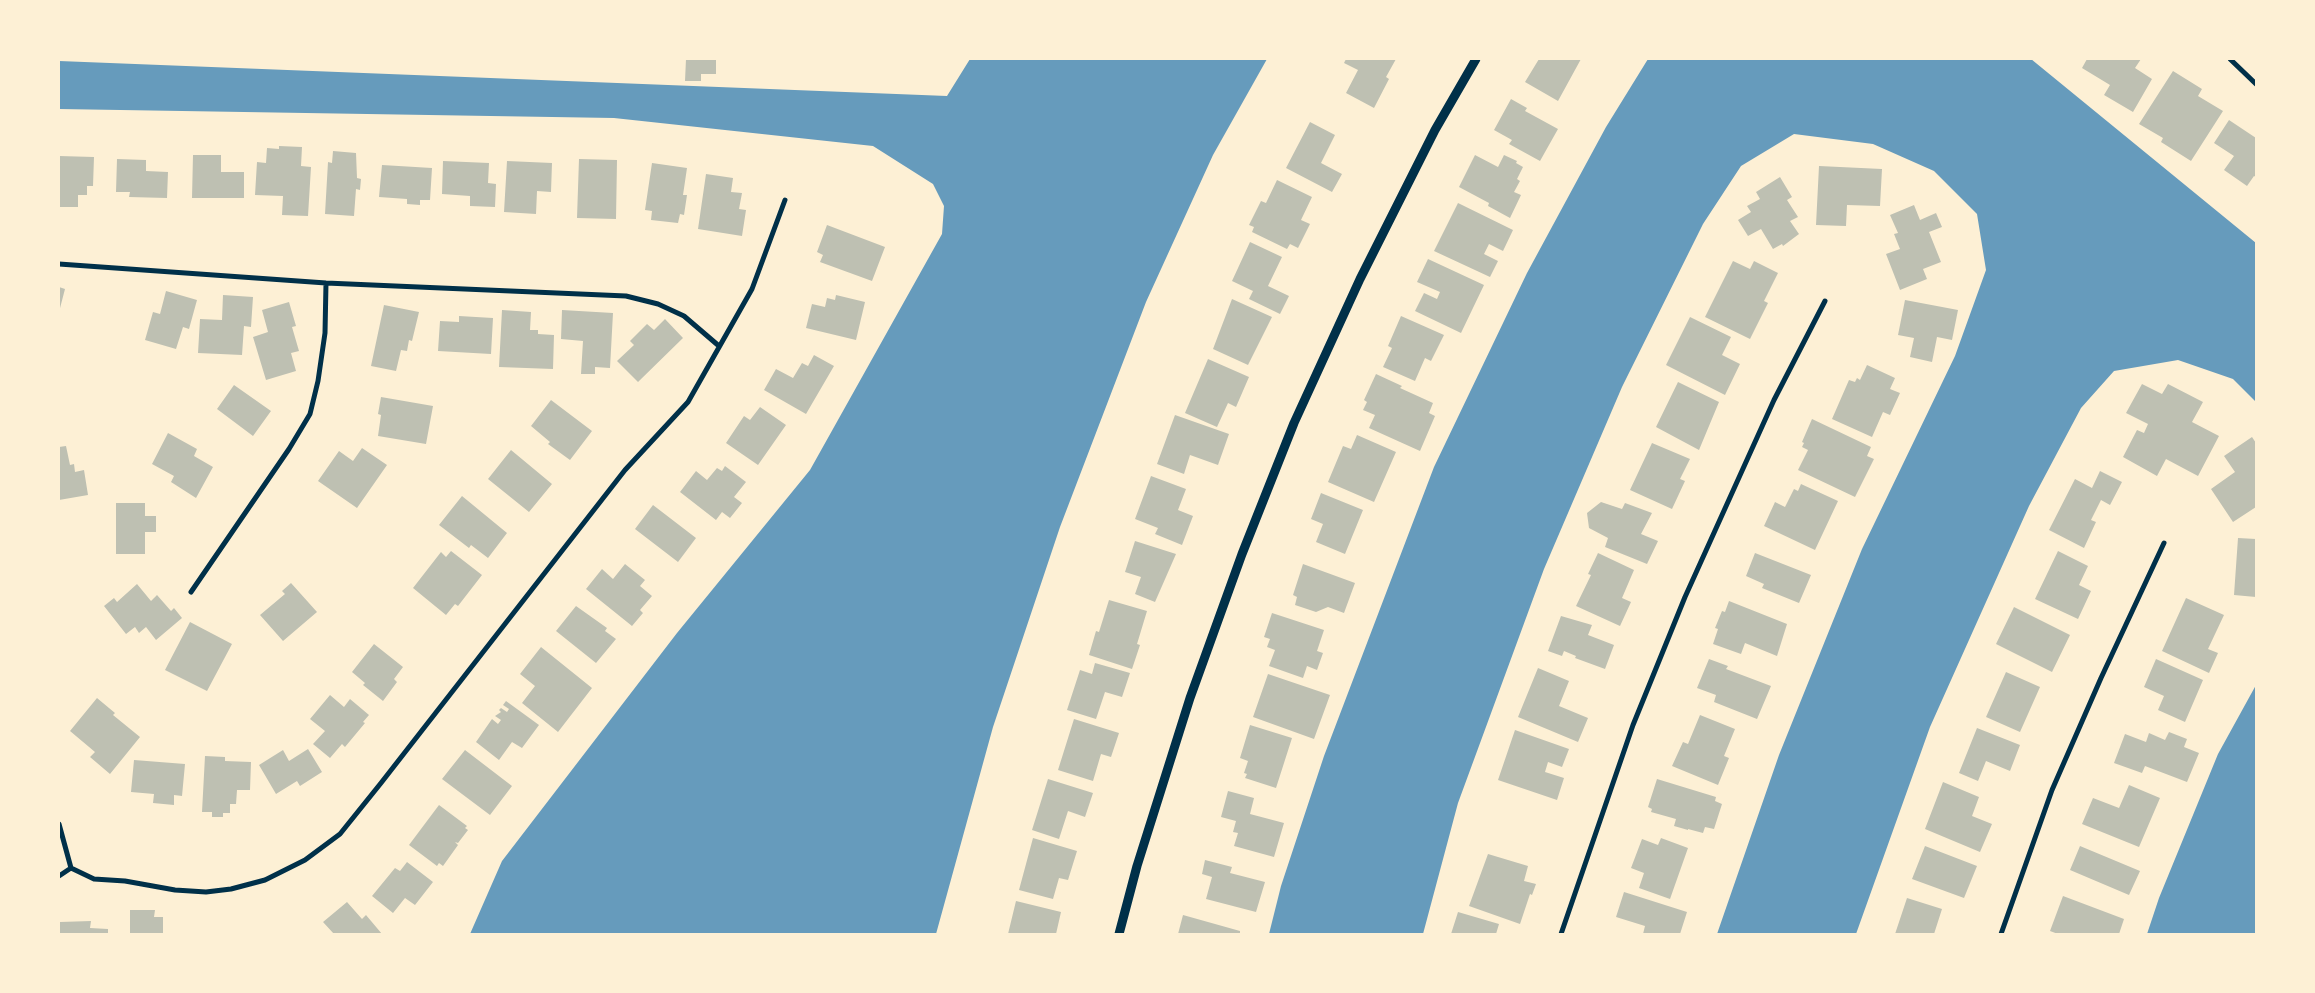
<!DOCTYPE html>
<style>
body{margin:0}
#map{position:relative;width:2315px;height:993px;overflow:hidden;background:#fdf0d5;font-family:"DejaVu Sans",sans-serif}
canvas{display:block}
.frame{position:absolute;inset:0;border:60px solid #fdf0d5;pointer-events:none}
</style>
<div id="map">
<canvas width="2315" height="993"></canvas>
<div class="frame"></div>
</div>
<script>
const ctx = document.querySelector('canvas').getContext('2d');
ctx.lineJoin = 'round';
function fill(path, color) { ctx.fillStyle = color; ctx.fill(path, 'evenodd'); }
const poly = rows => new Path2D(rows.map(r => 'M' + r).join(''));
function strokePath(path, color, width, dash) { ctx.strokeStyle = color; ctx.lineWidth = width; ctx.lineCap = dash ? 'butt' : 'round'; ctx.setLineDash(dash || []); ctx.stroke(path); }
fill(poly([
 [970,59,1267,59,1213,155,1146,302,1060,527,993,727,936,934,470,934,502,861,677,633,810,470,942,234,944,206,933,184,873,146,614,118,59,109,59,61,947,96],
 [1648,59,2031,59,2256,243,2256,402,2233,379,2178,360,2114,371,2081,408,2029,506,1930,727,1856,934,1717,934,1779,755,1862,549,1955,356,1986,270,1977,214,1934,171,1873,144,1794,134,1741,166,1703,224,1622,387,1544,569,1458,803,1423,934,1269,934,1281,886,1324,756,1434,467,1527,273,1606,127],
 [2256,685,2256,934,2147,934,2159,898,2218,754]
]), '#669bbc');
fill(poly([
 [686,59,716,59,716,74,701,74,701,81,685,81],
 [1346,59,1396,59,1386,77,1389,79,1374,108,1346,93,1358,70,1344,63],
 [1539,59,1581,59,1558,101,1525,82],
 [2087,59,2141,59,2135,68,2152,79,2133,112,2104,95,2110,85,2082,68],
 [2173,71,2202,89,2198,96,2223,111,2191,161,2161,142,2163,138,2139,124],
 [1511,99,1527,108,1525,111,1558,129,1540,161,1509,144,1512,140,1494,130],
 [2229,120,2256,138,2256,177,2254,176,2247,186,2224,170,2234,156,2214,143],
 [1310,122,1335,135,1321,163,1342,174,1332,192,1286,168],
 [279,146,302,147,301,166,311,167,308,216,282,215,283,196,255,195,257,162,266,163,267,148,279,149],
 [333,151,356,153,357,178,361,179,360,190,356,189,354,216,325,214,328,162,332,163],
 [193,155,221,155,221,172,244,172,244,198,192,198],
 [1475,155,1498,167,1504,155,1517,161,1516,163,1523,167,1517,179,1520,181,1514,192,1521,195,1510,218,1488,206,1489,203,1459,187],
 [59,156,94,157,93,186,87,186,87,195,78,195,78,207,59,207],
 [117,159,146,160,146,171,168,172,167,198,129,197,130,192,116,192],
 [579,159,617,160,616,219,577,218],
 [443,161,489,163,488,183,496,184,495,207,470,206,470,196,442,194],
 [507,161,552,163,551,192,537,191,536,214,504,212],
 [652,163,687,168,683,195,687,195,684,215,680,214,678,223,651,220,652,211,645,210],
 [382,165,432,168,430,200,420,200,420,205,407,204,407,199,379,197],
 [1819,166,1882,169,1880,206,1847,205,1846,226,1816,225],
 [706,174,733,178,731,192,742,193,739,209,746,210,742,236,698,229],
 [1780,177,1792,197,1787,200,1798,217,1790,221,1799,234,1783,246,1782,244,1773,249,1761,229,1748,236,1738,220,1751,212,1747,206,1760,199,1756,192],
 [1277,180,1312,197,1301,220,1310,224,1298,248,1290,244,1287,249,1252,232,1254,227,1249,225,1261,201,1266,203],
 [1458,203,1513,230,1503,251,1489,244,1484,254,1498,261,1490,277,1434,251],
 [1914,205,1920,220,1936,213,1942,227,1929,232,1941,262,1923,269,1927,279,1900,290,1886,254,1900,249,1894,234,1898,233,1890,215],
 [827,225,885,247,872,281,820,262,823,255,817,252],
 [1250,242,1282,257,1268,286,1289,296,1280,314,1249,299,1253,291,1232,281],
 [1428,259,1484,285,1461,333,1415,311,1424,293,1437,299,1440,292,1417,282],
 [1733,261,1750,269,1754,261,1778,273,1764,301,1768,303,1750,339,1705,317],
 [59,287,65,289,59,312],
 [166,291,197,300,189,329,183,327,176,349,145,340,153,312,160,314],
 [223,295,253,297,251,327,244,326,242,355,198,353,200,319,222,320],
 [836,295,865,302,856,340,806,328,812,304,825,307,827,298,835,300],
 [1232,299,1272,317,1248,365,1213,349],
 [1905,300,1958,310,1952,340,1937,337,1932,362,1910,357,1914,338,1898,335],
 [289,302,296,326,292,327,299,351,291,353,296,371,266,380,253,337,268,332,262,310],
 [384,305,419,312,412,341,409,340,407,351,401,350,396,371,371,366],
 [502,310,531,312,530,330,538,330,538,334,554,335,553,369,499,367],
 [562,310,613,313,610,368,595,367,595,374,581,374,583,341,561,339],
 [459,316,493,318,491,354,438,351,440,321,459,322],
 [1401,316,1444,335,1431,361,1425,358,1415,381,1383,367,1392,348,1388,346],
 [1690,317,1731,337,1722,355,1740,364,1725,395,1666,365],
 [665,319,683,338,638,382,617,361,634,345,630,341,647,324,654,330],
 [814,355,834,366,806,414,764,390,776,369,793,378,802,363,808,366],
 [1208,359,1249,377,1236,407,1228,403,1217,427,1185,413],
 [1867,365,1895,378,1890,389,1900,393,1890,415,1883,412,1872,437,1832,419,1849,380,1855,382,1857,378,1860,380],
 [1376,374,1402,386,1400,388,1433,403,1429,413,1435,416,1420,451,1369,428,1375,415,1363,410,1367,402,1364,400],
 [1678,382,1719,402,1699,450,1656,427],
 [2142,384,2162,394,2168,384,2203,402,2192,422,2219,436,2198,476,2166,459,2157,476,2123,457,2137,430,2144,433,2148,424,2126,413],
 [234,385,271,411,253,436,217,409],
 [381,397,433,406,426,444,378,436,381,415,378,414],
 [551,400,592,431,570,460,548,444,550,442,531,426],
 [760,407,786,425,758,465,726,443,744,416,750,420],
 [1175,415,1229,434,1218,465,1190,455,1184,474,1157,464],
 [1812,419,1871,447,1867,456,1874,459,1855,497,1798,470,1808,450,1802,447,1804,443,1802,442],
 [168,433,197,449,194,456,213,467,196,498,171,482,174,476,152,464],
 [1357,435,1396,452,1374,502,1328,482,1343,446,1351,449],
 [2252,437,2256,443,2256,507,2233,522,2211,489,2235,472,2224,456],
 [1652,443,1690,459,1680,479,1685,481,1672,509,1630,490],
 [66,446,70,465,74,464,75,472,84,470,88,495,59,500,59,447],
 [362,448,387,465,357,508,318,481,339,451,353,461],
 [511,450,552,484,529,512,488,479],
 [725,466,746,482,734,497,742,503,730,518,722,512,716,520,680,492,696,471,707,480,717,468,722,471],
 [2100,471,2122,482,2110,505,2101,500,2091,520,2096,522,2084,548,2049,530,2075,479,2092,488],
 [1151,476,1186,489,1178,510,1193,516,1182,545,1155,534,1158,528,1135,519],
 [1801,484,1838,501,1815,550,1764,526,1775,502,1785,507,1794,489,1798,491],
 [1321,493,1363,510,1345,554,1316,542,1323,524,1311,519],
 [462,496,507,533,488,558,471,545,469,548,439,525],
 [1601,502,1622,509,1625,503,1652,513,1641,534,1658,541,1647,564,1605,547,1608,538,1589,528,1587,513],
 [116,503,145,503,145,516,156,516,156,532,145,532,145,554,116,554],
 [653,505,696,538,678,562,635,529],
 [2238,538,2256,539,2256,597,2234,595],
 [1135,541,1176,554,1155,602,1135,594,1141,577,1125,572],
 [451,551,482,575,458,606,455,604,446,615,413,588,441,552,446,557],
 [2058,551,2088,566,2079,585,2091,591,2078,619,2035,599],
 [1598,553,1634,570,1622,598,1631,602,1620,626,1576,606,1591,575,1588,574],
 [1755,553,1811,575,1799,603,1762,588,1764,584,1746,576],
 [625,564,645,580,640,586,652,596,640,610,643,613,632,626,586,589,602,569,613,579],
 [1303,564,1355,583,1344,613,1328,607,1316,612,1295,605,1297,597,1293,595],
 [291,583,317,612,283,641,260,615,285,594,282,591],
 [137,584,151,601,157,595,171,611,174,608,182,618,156,640,146,627,139,633,135,627,126,634,104,606,114,598,117,602],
 [2186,598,2224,615,2208,649,2218,653,2209,673,2162,651],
 [1109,600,1147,611,1137,644,1140,645,1132,669,1089,655,1096,631,1099,632],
 [1729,601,1787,624,1777,656,1745,643,1741,654,1713,644,1718,629,1715,628,1722,611,1725,612],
 [576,606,607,628,605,631,616,639,596,663,556,631],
 [2014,607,2070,635,2052,672,1996,644],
 [1272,613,1324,630,1317,651,1323,653,1317,670,1307,666,1303,678,1269,666,1275,650,1267,647,1270,639,1264,637],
 [1561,616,1592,625,1588,635,1614,645,1605,669,1575,658,1576,656,1564,651,1562,656,1548,651],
 [190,622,232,644,207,691,165,670],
 [374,644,403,667,394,679,397,682,383,701,363,685,365,683,352,672],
 [541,647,592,688,558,732,522,703,535,686,520,674],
 [1709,659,1728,666,1726,669,1771,686,1757,719,1714,702,1716,695,1697,688],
 [2156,659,2203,680,2185,722,2158,710,2164,696,2144,687],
 [1095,663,1130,673,1122,697,1105,692,1096,719,1067,710,1080,670,1092,674],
 [1538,668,1569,681,1559,706,1588,718,1578,742,1518,717],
 [2006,672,2040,687,2020,732,1986,717],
 [1268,674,1330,695,1314,739,1253,717],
 [330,695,344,707,350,699,369,715,363,722,365,723,345,747,342,744,330,758,313,744,325,731,310,719],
 [97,698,115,713,113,715,140,737,110,774,90,757,95,752,70,731],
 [506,701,539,725,522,748,512,742,499,760,476,742,492,719,498,724,501,720,495,716,501,712,499,710,501,708,507,712,509,709,503,705],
 [1700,715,1735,729,1724,756,1729,758,1718,785,1672,766,1683,742,1688,744],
 [1074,719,1119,733,1111,757,1101,754,1093,781,1058,770],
 [1250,725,1292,738,1276,788,1245,778,1247,774,1244,773,1248,761,1240,758],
 [1977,728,2020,745,2010,771,1986,761,1978,781,1959,773],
 [1515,730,1569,749,1562,767,1548,762,1545,772,1564,778,1557,800,1498,780],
 [2169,732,2187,739,2184,747,2199,753,2187,782,2145,766,2142,773,2114,763,2125,734,2146,742,2149,733,2165,740],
 [308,749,322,772,300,786,297,781,276,794,259,765,283,750,289,761],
 [465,750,512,786,490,815,442,779],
 [205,756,225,757,225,761,251,762,250,790,237,790,236,804,230,804,230,813,223,813,223,817,212,817,212,812,202,812],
 [134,760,185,764,182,796,174,795,174,805,153,803,154,794,131,792],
 [1048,779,1093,793,1085,817,1068,811,1059,839,1032,830],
 [1657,779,1716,797,1715,801,1722,804,1714,829,1705,827,1703,833,1688,829,1688,830,1674,826,1676,819,1651,812,1652,809,1648,807],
 [1943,782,1979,797,1972,816,1992,824,1980,852,1925,829],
 [2129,785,2160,798,2139,847,2082,824,2093,798,2119,808],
 [1228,791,1254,798,1250,814,1284,823,1274,857,1234,846,1238,833,1233,832,1236,821,1221,817],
 [439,805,467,826,465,828,468,830,458,843,455,842,458,845,443,866,439,863,437,866,409,845],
 [1033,838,1077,851,1068,880,1059,878,1053,899,1019,890],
 [1661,838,1688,848,1670,899,1639,888,1644,873,1631,868,1642,839,1658,845],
 [1925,846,1977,866,1964,898,1912,879],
 [2080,846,2140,871,2129,895,2070,870],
 [1488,854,1528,866,1524,881,1536,884,1532,895,1530,894,1520,924,1469,906],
 [1205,860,1232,867,1230,873,1265,882,1256,912,1206,899,1212,877,1202,874],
 [407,862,433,882,415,905,405,898,393,913,372,896,395,868,400,871],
 [1624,892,1687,912,1680,934,1643,934,1645,926,1616,917],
 [2063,896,2124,919,2119,934,2058,934,2050,931],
 [1907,898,1942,909,1934,934,1895,934],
 [1016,901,1061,912,1056,934,1008,934],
 [347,902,362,919,366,915,382,934,334,934,323,922],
 [130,910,155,910,154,917,163,917,163,934,130,934],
 [1458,912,1499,924,1496,934,1451,934],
 [1183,915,1240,931,1240,934,1178,934],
 [91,921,90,928,108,929,108,934,60,934,60,922]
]), '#bec0b2');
strokePath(poly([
 [2230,59,2256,84],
 [59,264,326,283,626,296,658,304,684,316,719,346],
 [191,592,289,449,310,414,318,381,325,333,326,283],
 [59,824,71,868],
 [59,876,71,868,94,879,125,881,175,890,206,892,231,889,265,880,305,860,340,834,381,783,625,470,688,402,752,289,785,200],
 [1561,934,1633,725,1685,597,1774,400,1825,301],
 [2001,934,2052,790,2101,678,2164,543]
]), '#003049', 5);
strokePath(poly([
 [1119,934,1137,866,1190,698,1242,554,1294,423,1360,279,1435,130,1476,59]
]), '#003049', 9);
</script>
